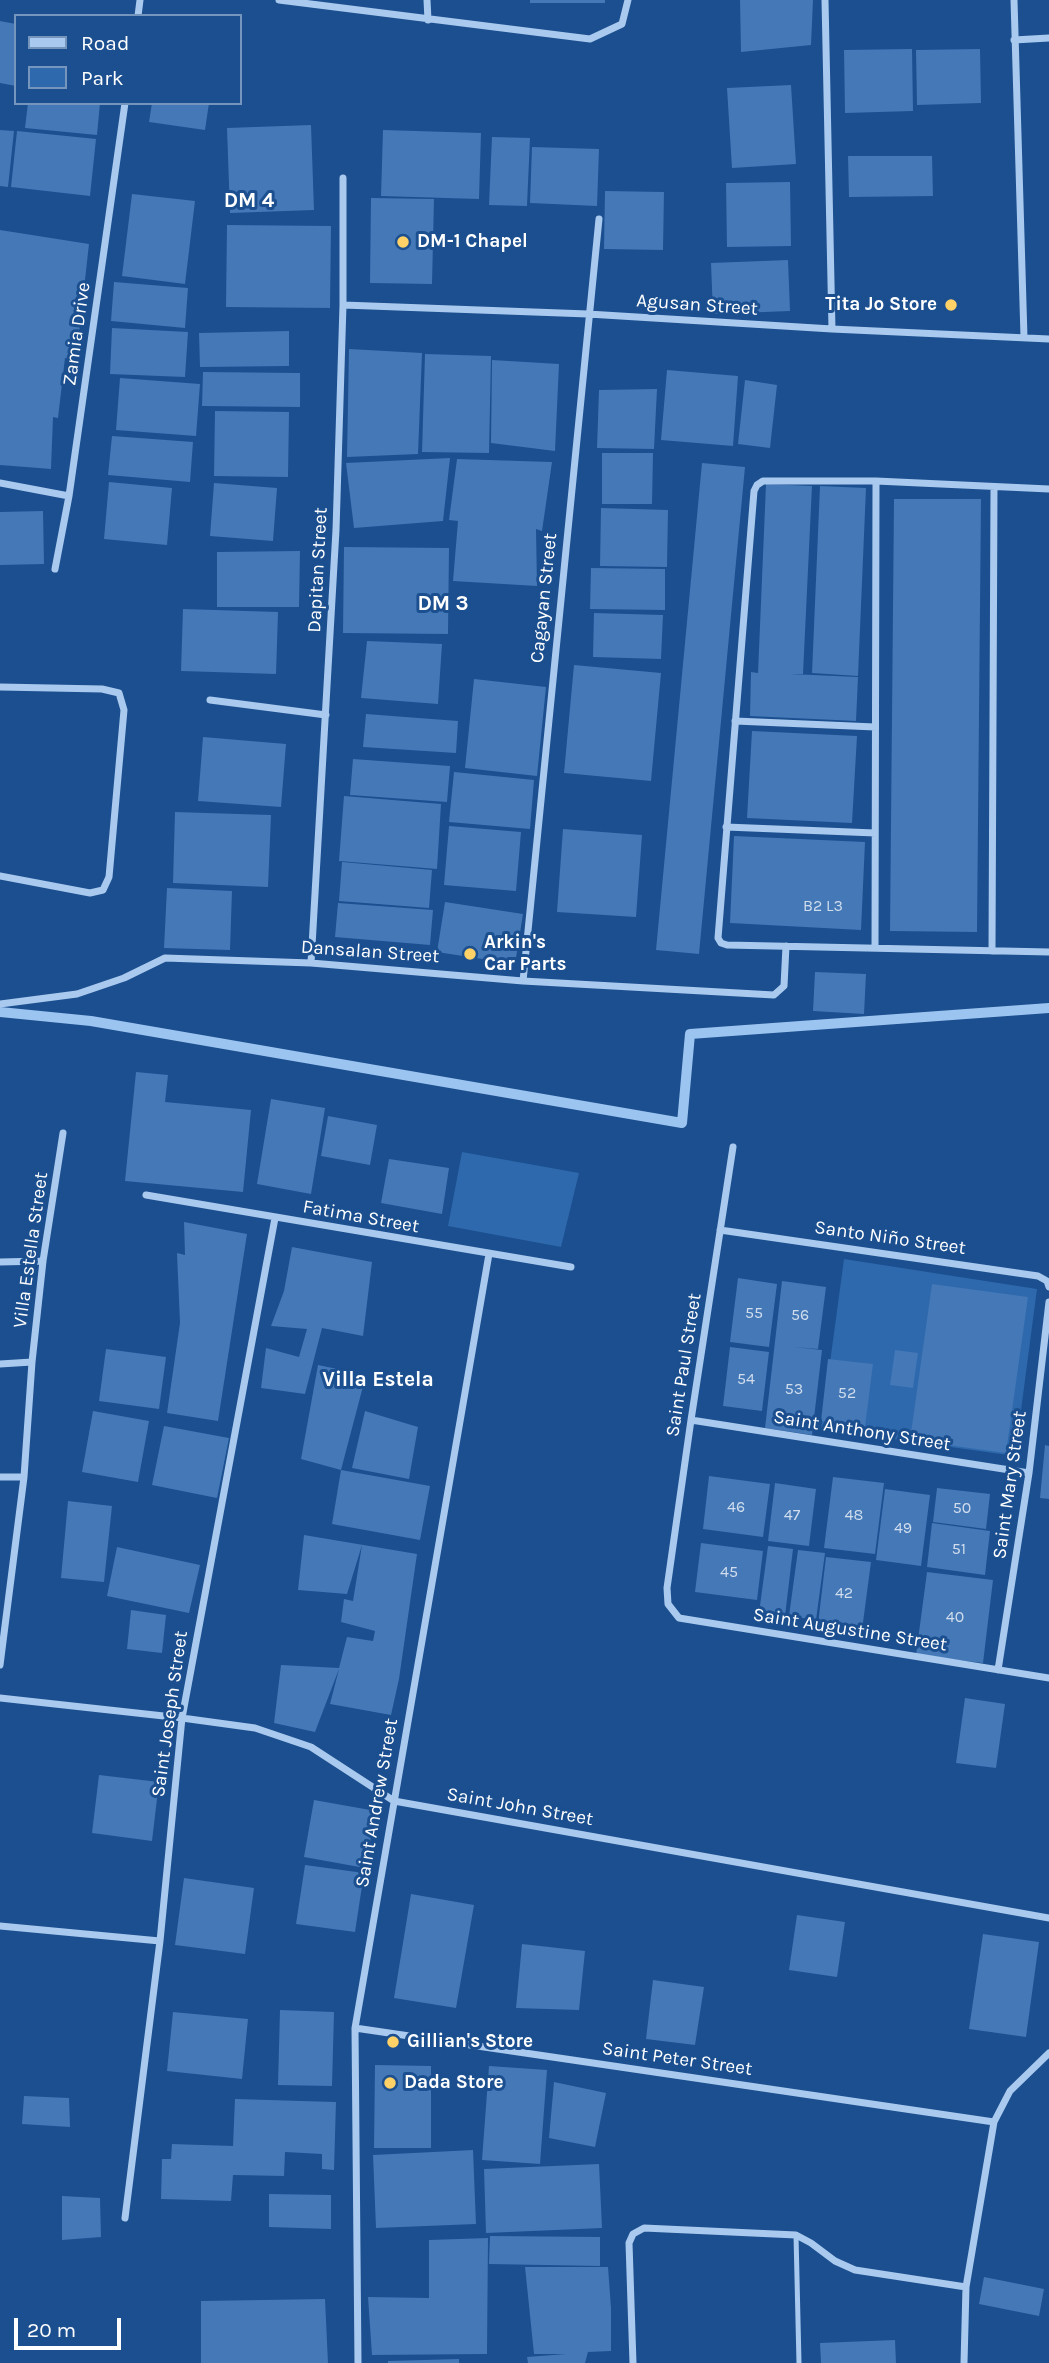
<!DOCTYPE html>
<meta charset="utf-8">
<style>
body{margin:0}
#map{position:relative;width:1049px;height:2363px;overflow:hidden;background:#1b4f8f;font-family:Karla,sans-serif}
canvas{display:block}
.legend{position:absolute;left:14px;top:14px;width:228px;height:91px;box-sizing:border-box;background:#1b4f8f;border:2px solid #7695bc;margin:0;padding:9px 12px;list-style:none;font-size:21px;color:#fff}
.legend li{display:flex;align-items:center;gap:14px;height:35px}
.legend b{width:35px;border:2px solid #7695bc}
.scale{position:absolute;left:14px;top:2318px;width:107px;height:32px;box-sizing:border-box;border:4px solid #fff;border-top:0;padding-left:9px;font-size:21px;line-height:24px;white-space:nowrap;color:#fff;-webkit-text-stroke:5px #1b4f8f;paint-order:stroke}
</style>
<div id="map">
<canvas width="1049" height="2363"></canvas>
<ul class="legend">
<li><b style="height:9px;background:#a9c9ee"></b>Road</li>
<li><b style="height:19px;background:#2e69ad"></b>Park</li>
</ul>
<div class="scale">20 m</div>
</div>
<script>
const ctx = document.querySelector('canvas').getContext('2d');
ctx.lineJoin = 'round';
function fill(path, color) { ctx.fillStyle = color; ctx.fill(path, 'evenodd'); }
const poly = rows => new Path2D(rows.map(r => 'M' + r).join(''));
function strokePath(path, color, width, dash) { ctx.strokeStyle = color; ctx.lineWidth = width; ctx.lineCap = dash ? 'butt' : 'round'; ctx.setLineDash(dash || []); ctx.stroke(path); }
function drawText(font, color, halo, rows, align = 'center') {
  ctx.font = font + ' Karla,sans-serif'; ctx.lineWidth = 6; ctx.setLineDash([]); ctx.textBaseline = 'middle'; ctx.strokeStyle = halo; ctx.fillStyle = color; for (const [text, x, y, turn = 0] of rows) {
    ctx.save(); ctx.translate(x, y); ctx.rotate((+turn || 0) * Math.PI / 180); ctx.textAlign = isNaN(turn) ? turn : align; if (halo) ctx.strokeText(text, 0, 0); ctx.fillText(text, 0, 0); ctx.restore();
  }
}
fill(poly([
 [462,1152,579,1173,561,1247,448,1226],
 [844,1259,1037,1289,1015,1456,821,1429]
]), '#2e69ad');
strokePath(poly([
 [0,1012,91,1021,682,1123,690,1034,1049,1008]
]), '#9cc4f0', 10);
fill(poly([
 [530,0,605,0,605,3,530,3],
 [740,0,813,0,811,45,741,52],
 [0,21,16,24,16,86,0,83],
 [912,49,913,111,845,113,844,50],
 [980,49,981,103,917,105,916,50],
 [791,85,796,164,732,168,727,88],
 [28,103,100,103,97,135,25,128],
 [152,103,209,103,205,130,149,122],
 [311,125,314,210,230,213,227,128],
 [0,130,14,131,8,187,0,186],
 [383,130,481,133,479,199,381,196],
 [17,131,96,139,90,196,11,187],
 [492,137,530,138,527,206,489,205],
 [532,147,599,149,597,206,530,203],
 [848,156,932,156,933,196,849,197],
 [790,182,791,246,727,247,726,183],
 [605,191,664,192,663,250,604,249],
 [132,194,195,201,185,284,122,276],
 [371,198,434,199,432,284,370,283],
 [227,225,331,226,330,308,226,307],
 [0,230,89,244,76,360,65,358,58,418,53,417,51,469,0,465],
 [788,260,790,311,713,314,711,263],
 [114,282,188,288,185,328,111,321],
 [112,328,188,332,185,377,110,374],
 [289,331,289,366,200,367,199,333],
 [349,349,422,353,418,454,347,457],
 [425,354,491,356,489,453,422,452],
 [492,360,559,364,555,451,491,443],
 [667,370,738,376,733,446,661,440],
 [203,372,300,373,300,407,202,406],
 [120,378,200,384,196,436,116,430],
 [745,380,777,385,770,448,738,444],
 [657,389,654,449,597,448,599,390],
 [215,411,289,412,288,477,214,476],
 [112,436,193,442,190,482,108,475],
 [602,453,653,453,652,504,602,504],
 [450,458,443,521,354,528,346,463],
 [457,459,552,462,542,531,536,529,537,586,453,581,458,521,449,520],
 [702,463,745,467,699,954,656,950],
 [109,482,172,488,167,545,104,539],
 [214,483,277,488,273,541,210,536],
 [766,484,812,486,803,674,790,674,858,677,856,721,750,716,751,672,758,673],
 [820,486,866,488,858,676,812,673],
 [894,499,981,499,977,932,890,931],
 [601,508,668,510,667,567,600,566],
 [43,511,44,564,0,565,0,512],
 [344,547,449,548,448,634,343,633],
 [300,551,299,607,217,607,217,552],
 [591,568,665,569,665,610,590,609],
 [183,609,278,612,276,674,181,671],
 [594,613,663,615,661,659,593,657],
 [367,641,442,644,438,704,361,698],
 [574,665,661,673,651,781,564,773],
 [474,679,546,687,537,776,465,768],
 [366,714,458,721,456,753,363,747],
 [752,731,857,736,852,823,747,818],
 [203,737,286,744,281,807,198,801],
 [353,759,450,766,447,802,350,795],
 [454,772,534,780,530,829,449,822],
 [344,796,441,804,437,869,339,861],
 [175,812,271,815,268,887,173,883],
 [449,826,521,832,516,891,444,885],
 [563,829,642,835,636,917,557,912],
 [734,836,865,842,861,930,730,923],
 [342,862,432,870,429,908,339,901],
 [167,888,232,891,230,950,164,948],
 [445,902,523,914,515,964,437,952],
 [338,903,433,910,430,945,335,937],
 [815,972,866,974,864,1014,813,1011],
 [136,1072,168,1075,165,1102,251,1110,243,1192,125,1181],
 [271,1099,325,1108,311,1194,257,1184],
 [328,1116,377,1125,370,1165,321,1156],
 [389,1159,449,1168,442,1214,381,1203],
 [184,1222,247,1234,218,1421,167,1413,180,1323,177,1253,185,1255],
 [292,1247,372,1262,363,1336,322,1328,305,1394,261,1388,266,1348,299,1357,307,1329,271,1326,284,1291],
 [738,1278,777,1284,769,1347,730,1342],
 [782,1281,826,1287,818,1349,794,1347,822,1350,812,1435,765,1428],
 [932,1284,1028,1297,1006,1453,910,1440],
 [730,1347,769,1352,762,1411,723,1406],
 [106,1349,166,1357,159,1409,99,1401],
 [895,1350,918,1353,913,1388,890,1385],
 [828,1359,873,1364,865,1427,821,1421],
 [318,1365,366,1375,341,1470,301,1459],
 [93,1411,149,1421,138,1482,82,1472],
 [365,1411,418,1427,409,1479,352,1468],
 [164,1426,229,1438,217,1498,152,1485],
 [1045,1445,1049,1446,1049,1499,1040,1498],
 [341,1470,430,1486,420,1540,332,1524],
 [709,1476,770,1484,763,1537,703,1529],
 [833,1477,884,1483,875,1554,824,1548],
 [775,1483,816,1489,809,1546,768,1541],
 [937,1488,990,1494,986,1529,933,1522],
 [885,1489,930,1495,921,1566,876,1560],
 [68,1501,112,1506,104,1582,61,1578],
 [932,1523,990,1531,985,1575,927,1567],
 [304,1535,417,1554,399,1679,391,1715,330,1704,339,1669,315,1732,274,1723,281,1665,339,1668,347,1637,373,1641,375,1631,341,1622,344,1599,353,1601,362,1545,347,1594,298,1590],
 [701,1543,763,1551,757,1600,695,1592],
 [768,1546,793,1549,785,1616,759,1613],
 [117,1547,200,1565,189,1613,107,1596],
 [798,1550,825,1553,816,1620,789,1616],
 [826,1557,871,1562,862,1630,818,1624],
 [927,1572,993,1580,983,1663,916,1655],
 [131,1610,166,1615,162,1653,127,1649],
 [965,1698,1005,1704,996,1768,956,1763],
 [99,1775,159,1782,152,1841,92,1833],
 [314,1800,376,1811,365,1868,304,1857],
 [305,1865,364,1873,355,1932,296,1924],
 [184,1878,254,1888,245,1954,175,1945],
 [411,1894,474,1905,456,2008,394,1998],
 [797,1915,845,1922,837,1977,789,1970],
 [983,1934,1039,1942,1026,2037,969,2029],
 [522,1944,585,1951,579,2010,516,2008],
 [653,1980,704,1987,695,2045,646,2039],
 [280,2010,334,2012,332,2086,278,2085],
 [173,2012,248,2019,242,2079,167,2071],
 [375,2065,431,2066,431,2148,374,2148],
 [489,2066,547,2070,540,2164,482,2160],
 [554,2082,606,2093,595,2147,549,2138],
 [24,2096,69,2098,70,2127,22,2124],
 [235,2099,336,2102,334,2170,322,2169,322,2154,285,2152,284,2176,233,2175,231,2201,161,2199,162,2159,171,2159,172,2144,233,2146],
 [473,2150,476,2224,376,2228,373,2155],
 [599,2164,602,2228,486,2233,484,2169],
 [269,2194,331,2195,331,2229,269,2227],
 [62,2196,100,2198,101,2237,62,2240],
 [490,2236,600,2237,600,2266,489,2264],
 [488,2238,487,2354,372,2355,368,2297,429,2298,429,2240],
 [525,2267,608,2267,611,2308,611,2351,588,2352,585,2363,528,2363,527,2357,566,2354,534,2354],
 [984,2277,1044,2289,1039,2316,979,2304],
 [325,2299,328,2363,201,2363,201,2301],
 [895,2340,896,2363,821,2363,820,2343],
 [459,2359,459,2363,388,2363,388,2361]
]), '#4478b7');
strokePath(poly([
 [796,2235,799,2363]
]), '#a9c9ee', 5);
strokePath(poly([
 [279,0,590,39,622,24,628,0],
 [427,0,428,20],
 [825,0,832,329],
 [1014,0,1024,337],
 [138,16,140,0],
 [1014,40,1049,38],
 [343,305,588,314,832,329,1049,339],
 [0,483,69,496],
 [1049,489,876,481,763,481,757,485,754,491,718,938,721,943,727,945,1049,952],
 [55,569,69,496,125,103],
 [0,687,102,689,119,693,124,710,109,877,103,890,90,893,0,876],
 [210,700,326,715],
 [735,721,875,727],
 [726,827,875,833],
 [875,947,876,481],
 [992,951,994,488],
 [311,963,336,530,343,305,343,178],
 [523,981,599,219],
 [0,1004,77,994,124,978,165,958,311,963,523,981,774,995,784,986,786,946],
 [733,1147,691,1420,667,1588,668,1604,679,1618,1049,1678],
 [146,1195,571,1267],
 [720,1230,1038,1276,1047,1281,1049,1287],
 [0,1262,43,1261],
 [0,1364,32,1362],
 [691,1420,1029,1473],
 [0,1477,24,1477],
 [0,1665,24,1477,32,1362,43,1261,63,1133],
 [998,1670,1029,1473,1049,1302],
 [0,1698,182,1718,255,1728,311,1747,394,1801,1049,1918],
 [0,1926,160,1941],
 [355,2028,994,2122],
 [125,2218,160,1941,182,1718,275,1218],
 [358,2363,355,2028,489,1254],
 [633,2363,629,2243,633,2234,644,2228,796,2235,811,2243,835,2261,855,2270,966,2287],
 [964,2363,966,2287,994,2122,1010,2091,1049,2053]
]), '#a9c9ee', 7);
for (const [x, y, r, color] of [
 [403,242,7,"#ffd166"],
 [951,305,7,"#ffd166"],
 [470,954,7,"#ffd166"],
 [393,2042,7,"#ffd166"],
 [390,2083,7,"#ffd166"]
]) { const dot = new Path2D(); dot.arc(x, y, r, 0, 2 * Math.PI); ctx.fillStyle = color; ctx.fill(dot); strokePath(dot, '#1b4f8f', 2.5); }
drawText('16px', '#d0dded', null, [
 ["B2 L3",823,906],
 ["55",754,1313],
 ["56",800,1315],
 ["54",746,1379],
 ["53",794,1389],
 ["52",847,1393],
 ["46",736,1507],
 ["50",962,1508],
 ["47",792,1515],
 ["48",854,1515],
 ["49",903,1528],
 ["51",959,1549],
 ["45",729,1572],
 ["42",844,1593],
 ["40",955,1617]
]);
drawText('bold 19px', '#fff', '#1b4f8f', [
 ["DM-1 Chapel",417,242],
 ["Tita Jo Store",937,305,"right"],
 ["Arkin's",484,943],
 ["Car Parts",484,965],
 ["Gillian's Store",407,2042],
 ["Dada Store",404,2083]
], 'left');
drawText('19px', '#fff', '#1b4f8f', [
 ["Agusan Street",697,305,4],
 ["Zamia Drive",77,334,-82],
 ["Dapitan Street",318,570,-87],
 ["Cagayan Street",544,598,-84],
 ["Dansalan Street",370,952,4],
 ["Fatima Street",361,1217,10],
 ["Santo Niño Street",890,1238,8],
 ["Villa Estella Street",31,1250,-82],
 ["Saint Paul Street",684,1365,-81],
 ["Saint Anthony Street",862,1431,9],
 ["Saint Mary Street",1010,1485,-82],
 ["Saint Augustine Street",850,1630,9],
 ["Saint Joseph Street",170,1714,-82],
 ["Saint Andrew Street",377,1803,-80],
 ["Saint John Street",520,1807,10],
 ["Saint Peter Street",677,2059,8]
]);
drawText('bold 21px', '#fff', '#1b4f8f', [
 ["DM 4",249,201],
 ["DM 3",443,604],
 ["Villa Estela",378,1380]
]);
</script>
